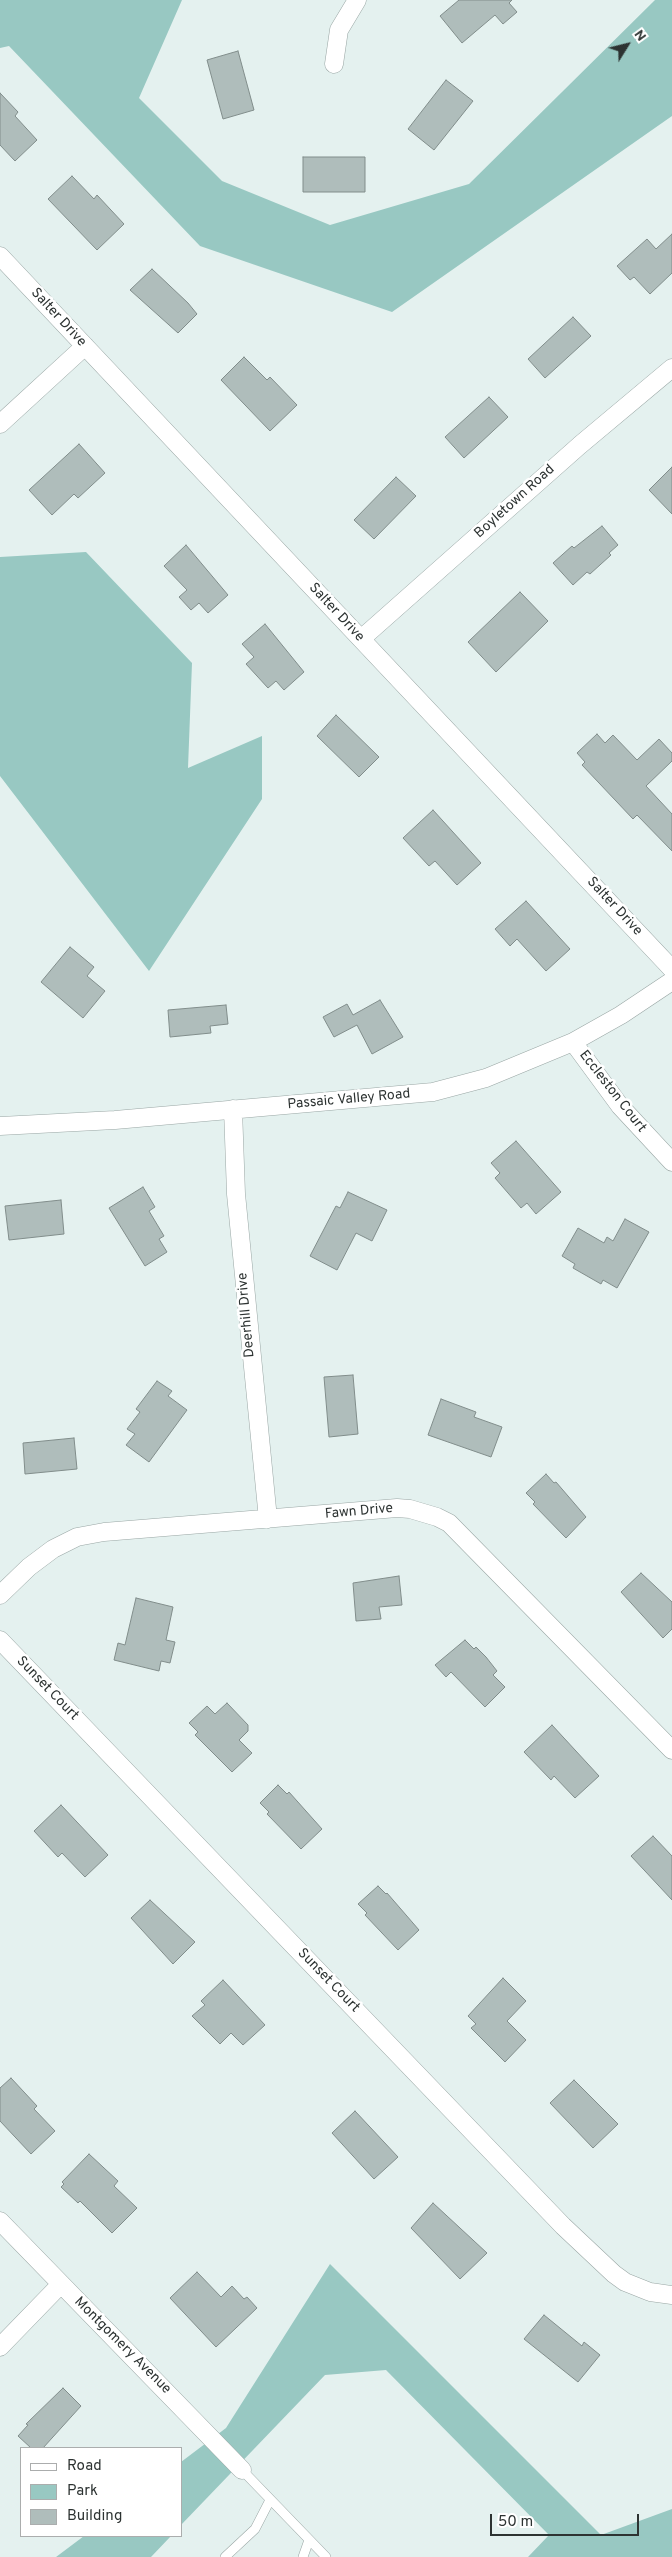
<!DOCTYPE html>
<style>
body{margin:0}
#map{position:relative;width:672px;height:2557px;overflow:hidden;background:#e4f1ef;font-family:Overpass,sans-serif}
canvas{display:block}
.legend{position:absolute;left:20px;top:2447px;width:162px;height:90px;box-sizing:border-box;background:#fff;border:1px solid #abadad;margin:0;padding:6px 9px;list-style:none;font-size:15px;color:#2d3332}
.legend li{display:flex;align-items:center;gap:10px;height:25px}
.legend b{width:25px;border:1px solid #abadad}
.north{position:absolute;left:602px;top:20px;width:50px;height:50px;-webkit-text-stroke:4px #fff;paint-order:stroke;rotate:54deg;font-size:14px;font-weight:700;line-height:20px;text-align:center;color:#2d3332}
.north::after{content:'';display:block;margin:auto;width:18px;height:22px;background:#2d3332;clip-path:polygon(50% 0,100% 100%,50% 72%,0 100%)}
.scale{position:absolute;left:490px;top:2514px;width:149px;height:22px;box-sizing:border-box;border:2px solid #2d3332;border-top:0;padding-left:6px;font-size:15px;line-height:18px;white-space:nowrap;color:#2d3332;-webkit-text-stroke:4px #fff;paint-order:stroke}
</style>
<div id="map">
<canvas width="672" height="2557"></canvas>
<ul class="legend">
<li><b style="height:6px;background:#fff"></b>Road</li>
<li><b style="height:14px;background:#98c8c2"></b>Park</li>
<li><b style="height:14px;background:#afbdbb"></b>Building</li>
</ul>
<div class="north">N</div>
<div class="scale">50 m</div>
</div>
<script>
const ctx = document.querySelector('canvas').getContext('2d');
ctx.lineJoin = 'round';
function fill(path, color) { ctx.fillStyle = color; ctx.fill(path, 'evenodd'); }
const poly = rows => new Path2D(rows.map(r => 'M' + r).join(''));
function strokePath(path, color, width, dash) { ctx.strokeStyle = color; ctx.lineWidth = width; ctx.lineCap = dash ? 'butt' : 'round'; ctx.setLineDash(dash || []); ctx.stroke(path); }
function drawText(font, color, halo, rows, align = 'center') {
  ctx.font = font + ' Overpass,sans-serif'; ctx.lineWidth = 5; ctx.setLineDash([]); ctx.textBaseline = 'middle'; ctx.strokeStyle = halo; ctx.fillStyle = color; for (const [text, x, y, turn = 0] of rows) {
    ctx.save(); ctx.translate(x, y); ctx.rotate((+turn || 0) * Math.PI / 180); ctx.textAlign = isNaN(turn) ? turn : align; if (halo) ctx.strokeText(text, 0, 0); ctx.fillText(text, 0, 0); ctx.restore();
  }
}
fill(poly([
 [0,0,182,0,139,98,222,181,330,225,469,184,655,0,672,0,672,116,392,312,200,246,9,46,0,48],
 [86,552,192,663,188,768,262,736,262,799,149,971,0,776,0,557],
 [330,2264,601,2535,672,2509,672,2557,528,2557,549,2535,386,2370,325,2375,181,2525,181,2462,226,2428],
 [84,2536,171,2536,151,2557,56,2557]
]), '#98c8c2');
const building = poly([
 [459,0,512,0,509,3,517,12,503,24,495,15,462,43,440,16,459,0],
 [238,51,254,110,223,119,207,60,238,51],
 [446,80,473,101,434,150,408,129,446,80],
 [0,93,18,112,15,116,37,140,15,161,0,145,0,93],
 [303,157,365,157,365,192,303,192,303,157],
 [72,176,94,199,97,195,124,224,97,250,48,199,72,176],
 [672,234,672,273,650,294,634,277,630,280,617,266,647,239,656,249,672,234],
 [152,269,188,303,197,314,178,333,130,290,152,269],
 [573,317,591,336,545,378,528,359,573,317],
 [244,357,267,380,270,377,297,405,270,431,221,380,244,357],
 [489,397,508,417,464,458,445,437,489,397],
 [79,444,105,473,78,498,74,494,52,515,29,490,79,444],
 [672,467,672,514,649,490,672,467],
 [396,477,416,496,374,539,354,520,396,477],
 [602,526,618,545,609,553,611,555,590,574,587,572,573,585,553,563,572,546,574,548,602,526],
 [186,545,228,595,208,613,199,603,191,610,179,597,187,590,164,566,186,545],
 [520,592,548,621,496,672,468,642,520,592],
 [265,624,304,672,284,690,276,681,268,688,246,664,254,657,242,644,265,624],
 [336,715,379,757,359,777,317,736,336,715],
 [597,734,605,743,613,735,637,760,659,739,672,753,672,761,646,786,672,814,672,851,637,815,633,819,582,765,585,762,577,753,597,734],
 [433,810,481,863,457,885,435,861,429,866,403,838,433,810],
 [526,901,570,949,546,971,517,939,510,946,495,929,526,901],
 [70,947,94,967,87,976,105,991,83,1018,41,982,70,947],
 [380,1000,403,1037,372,1054,357,1025,334,1037,323,1017,347,1004,353,1015,380,1000],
 [226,1005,228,1024,210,1026,211,1033,170,1037,168,1010,226,1005],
 [516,1141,561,1192,536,1214,527,1203,521,1208,495,1178,500,1173,491,1163,516,1141],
 [143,1187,155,1207,149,1211,164,1236,159,1239,167,1252,145,1266,109,1208,143,1187],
 [348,1192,387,1210,372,1241,356,1233,337,1270,310,1256,336,1206,340,1208,348,1192],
 [61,1200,64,1234,9,1240,5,1206,61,1200],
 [625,1219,649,1232,617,1288,603,1280,601,1284,573,1268,575,1264,562,1256,578,1228,604,1243,607,1237,613,1241,625,1219],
 [353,1375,358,1434,329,1437,324,1377,353,1375],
 [157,1381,172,1391,168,1396,187,1410,149,1462,126,1445,135,1434,127,1429,140,1412,136,1409,157,1381],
 [441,1399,476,1412,474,1417,502,1427,491,1457,428,1435,441,1399],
 [74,1438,77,1469,25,1474,23,1443,74,1438],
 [546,1474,554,1483,556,1482,586,1517,566,1538,533,1504,535,1502,526,1493,546,1474],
 [641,1573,672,1602,672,1629,663,1638,621,1592,641,1573],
 [399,1576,402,1605,379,1607,381,1619,356,1621,353,1583,399,1576],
 [136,1598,173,1607,166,1640,175,1642,170,1663,161,1661,159,1671,114,1660,118,1643,125,1645,136,1598],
 [465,1640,474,1649,476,1647,486,1657,497,1671,493,1675,505,1687,485,1707,451,1672,446,1677,435,1665,465,1640],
 [227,1703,248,1725,248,1731,239,1740,252,1753,232,1772,195,1735,198,1732,189,1723,207,1706,215,1714,227,1703],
 [552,1725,599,1776,575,1798,554,1776,551,1780,524,1752,552,1725],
 [278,1785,287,1794,289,1792,322,1829,301,1849,267,1814,269,1812,260,1803,278,1785],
 [61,1805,108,1855,85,1877,62,1853,58,1857,34,1831,61,1805],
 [653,1836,672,1856,672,1900,631,1856,653,1836],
 [378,1886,386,1894,387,1893,419,1930,398,1950,365,1915,367,1913,358,1904,378,1886],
 [150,1900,195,1942,173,1964,131,1918,150,1900],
 [503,1978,526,2001,507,2021,526,2040,505,2062,471,2028,476,2024,468,2016,503,1978],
 [223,1980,265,2025,243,2045,231,2033,220,2044,192,2016,205,2005,201,2001,223,1980],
 [11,2078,37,2106,34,2109,55,2131,31,2154,0,2121,0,2088,11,2078],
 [574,2080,618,2124,593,2148,550,2103,574,2080],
 [355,2111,398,2157,374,2179,332,2133,355,2111],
 [89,2154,118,2181,114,2186,137,2208,112,2233,80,2201,78,2203,61,2187,64,2184,62,2182,89,2154],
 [433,2203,487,2253,460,2279,411,2228,433,2203],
 [197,2272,221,2297,232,2286,244,2299,247,2297,257,2308,216,2347,170,2298,197,2272],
 [544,2315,582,2346,584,2342,600,2355,578,2382,524,2339,544,2315],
 [63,2388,81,2406,43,2448,31,2448,18,2436,28,2425,26,2424,63,2388]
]);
fill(building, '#afbdbb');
strokePath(building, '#818d8b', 1);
const lane = poly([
 [242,2470,326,2557],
 [225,2557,255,2529,270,2500],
 [303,2557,309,2540]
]);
const street = poly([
 [334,64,339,30,357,0],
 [0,256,672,969],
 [0,424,85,346],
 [361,639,580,445,672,368],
 [573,1042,620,1106,672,1162],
 [233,1109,236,1194,268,1519],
 [0,1126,115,1120,433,1092,486,1078,573,1042,621,1015,672,981],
 [0,1595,29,1567,53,1549,77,1537,104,1532,397,1508,410,1509,437,1517,449,1523,672,1750],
 [0,1640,563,2226,614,2274,625,2282,650,2292,672,2295],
 [0,2221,242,2470],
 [0,2347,61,2284]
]);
strokePath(lane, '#99a6a4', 10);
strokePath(street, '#99a6a4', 19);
strokePath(lane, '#fff', 9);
strokePath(street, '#fff', 18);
drawText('14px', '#2d3332', '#fff', [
 ["Salter Drive",58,318,47],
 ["Boyletown Road",515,502,-42],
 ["Salter Drive",336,613,47],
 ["Salter Drive",614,907,47],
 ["Eccleston Court",612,1092,52],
 ["Passaic Valley Road",349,1100,-5],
 ["Deerhill Drive",247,1315,-95],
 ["Fawn Drive",359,1512,-5],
 ["Sunset Court",47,1689,46],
 ["Sunset Court",328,1981,46],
 ["Montgomery Avenue",122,2346,45]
]);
</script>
